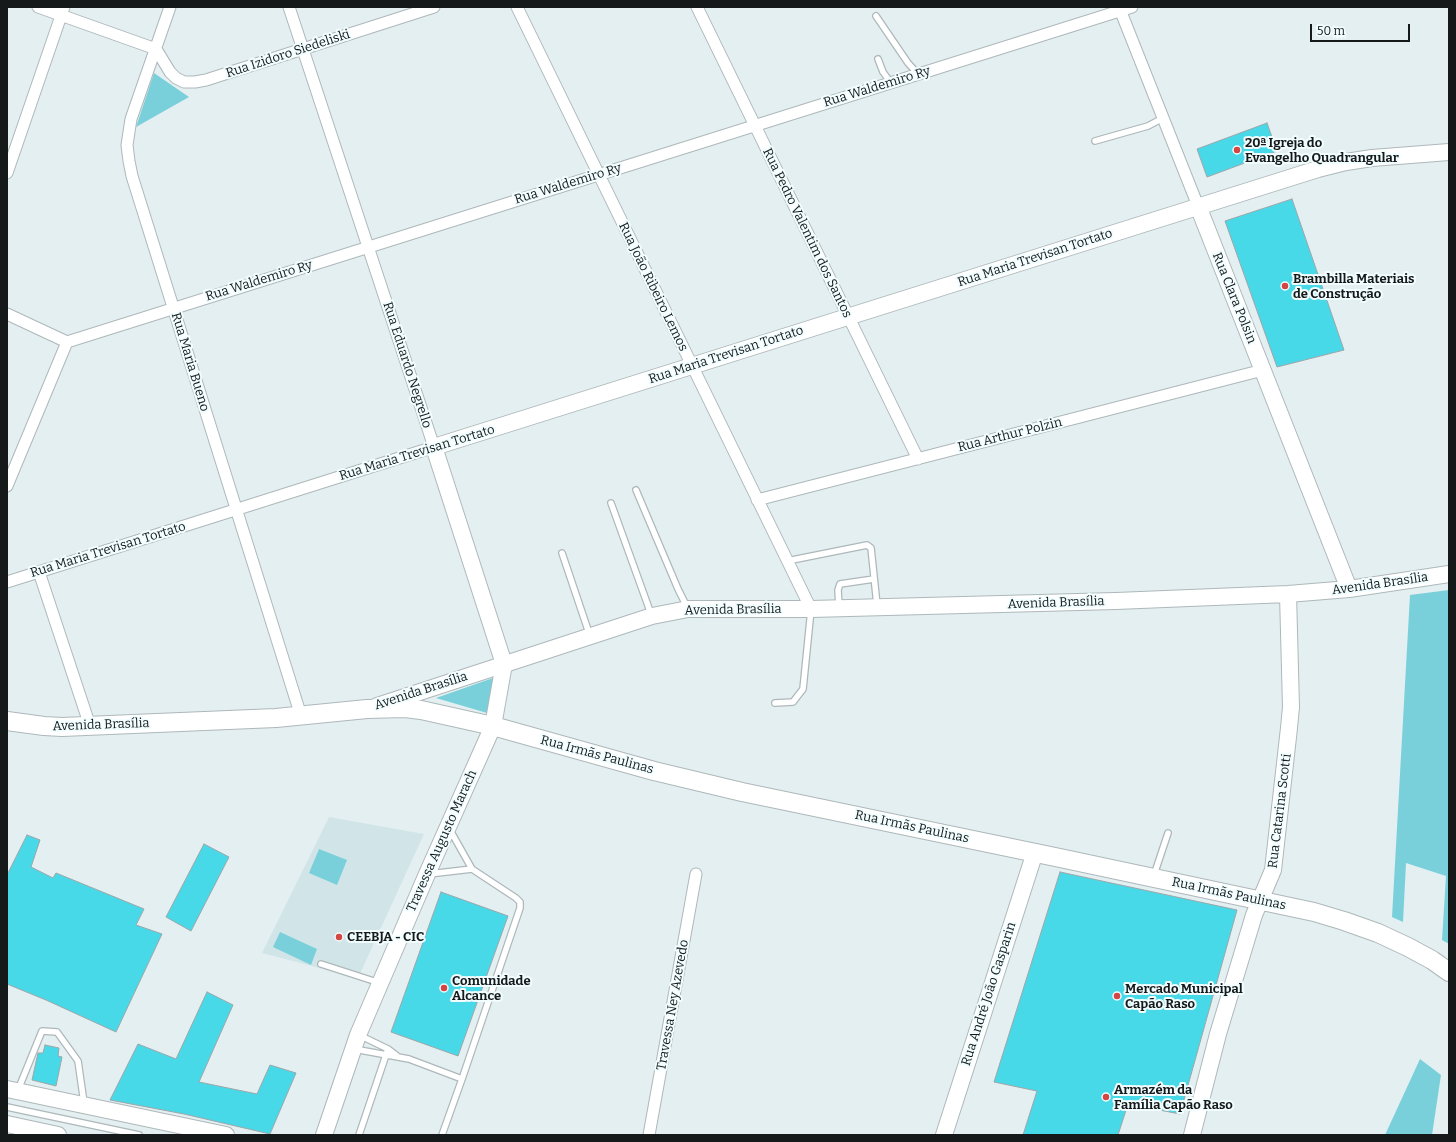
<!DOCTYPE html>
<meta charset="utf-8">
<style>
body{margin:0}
#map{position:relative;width:1456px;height:1142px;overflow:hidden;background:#e4eff1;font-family:Bitter,serif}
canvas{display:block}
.frame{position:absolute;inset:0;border:8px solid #15191a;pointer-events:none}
.scale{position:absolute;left:1310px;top:24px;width:100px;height:18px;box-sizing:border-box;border:2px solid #15191a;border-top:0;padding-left:5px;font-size:12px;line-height:14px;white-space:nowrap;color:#15191a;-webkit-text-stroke:3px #f1fdfe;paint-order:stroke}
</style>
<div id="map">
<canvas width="1456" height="1142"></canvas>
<div class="frame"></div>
<div class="scale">50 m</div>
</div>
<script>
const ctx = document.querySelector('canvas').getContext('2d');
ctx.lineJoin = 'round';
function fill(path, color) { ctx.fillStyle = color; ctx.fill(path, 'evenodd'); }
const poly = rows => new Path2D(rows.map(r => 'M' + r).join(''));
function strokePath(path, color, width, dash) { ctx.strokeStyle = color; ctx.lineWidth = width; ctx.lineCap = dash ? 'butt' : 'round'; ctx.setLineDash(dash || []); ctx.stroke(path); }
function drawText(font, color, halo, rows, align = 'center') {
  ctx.font = font + ' Bitter,serif'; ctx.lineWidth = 4; ctx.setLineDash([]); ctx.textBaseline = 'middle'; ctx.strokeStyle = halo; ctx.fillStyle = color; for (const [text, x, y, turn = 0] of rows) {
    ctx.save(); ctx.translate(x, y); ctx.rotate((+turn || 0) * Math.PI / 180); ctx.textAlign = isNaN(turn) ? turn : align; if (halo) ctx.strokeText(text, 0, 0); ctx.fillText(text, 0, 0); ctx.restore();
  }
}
fill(poly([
 [329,817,424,834,358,978,262,953]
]), '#d1e5e8');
fill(poly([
 [154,73,189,97,136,127],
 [1449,590,1449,944,1442,940,1446,876,1406,863,1403,922,1392,917,1410,595],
 [493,678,487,713,436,698],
 [319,849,347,860,337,885,309,873],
 [280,932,317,949,311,965,273,947],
 [1420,1059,1441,1075,1432,1135,1385,1135]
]), '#79d0da');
const building = poly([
 [1267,123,1277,151,1207,177,1197,149,1267,123],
 [1292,199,1344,350,1277,367,1225,221,1292,199],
 [27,835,40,840,31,867,53,878,56,873,144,909,136,925,162,934,116,1032,46,1000,7,984,7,875,27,835],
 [204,844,229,857,191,931,166,917,204,844],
 [1060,872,1237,910,1180,1114,1128,1104,1118,1135,1023,1135,1037,1091,994,1082,1060,872],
 [441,892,508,916,458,1056,391,1032,441,892],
 [207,992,233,1005,199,1082,257,1094,270,1065,296,1073,270,1134,184,1114,110,1100,138,1044,176,1059,207,992],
 [45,1045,59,1048,58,1056,62,1057,56,1086,32,1080,38,1053,43,1053,45,1045]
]);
fill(building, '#48d9e8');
strokePath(building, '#9ca6a8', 1);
const lane = poly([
 [876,16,908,63,918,74],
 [878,59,883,72,891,83],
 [1095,141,1148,126,1163,118],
 [636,490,678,589,687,607],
 [611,503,651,614],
 [562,553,590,636],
 [787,561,867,545,871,548,877,605],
 [839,606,838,590,840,584,874,579],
 [775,703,793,702,803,689,811,610],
 [429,874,472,869],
 [1154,875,1168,833],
 [321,964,380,983],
 [359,1035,388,1049,397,1056],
 [354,1049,409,1059,462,1079,520,908,520,902,516,898,472,869,450,830],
 [18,1090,42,1031,57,1032,78,1061,84,1103],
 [7,1107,139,1135],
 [359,1135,388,1049],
 [442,1135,462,1079]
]);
const street = poly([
 [38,7,156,49,170,72,176,78,184,82,195,82,206,80,434,7],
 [170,7,131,119,127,145,129,161,132,176,301,716],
 [517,7,811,609],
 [697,7,918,459],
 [1119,7,1198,206],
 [7,173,64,7],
 [7,314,67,342,1132,7],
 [7,486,67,342],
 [757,500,1263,370],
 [39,572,90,726],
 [7,582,434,447,289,7],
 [649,1135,696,874]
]);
const secondary = poly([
 [1198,206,1349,589],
 [377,706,652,616,688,609,811,609,1116,601,1288,594,1349,589,1449,574],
 [7,1089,226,1135],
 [7,1124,58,1135],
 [324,1135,358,1035,427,874,493,726,504,664,434,447,1318,169,1346,162,1372,158,1449,152],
 [944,1135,1035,852],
 [1192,1135,1218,1034,1254,915,1273,870,1289,728,1291,707,1288,594]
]);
const primary = poly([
 [7,721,44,726,62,727,276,718,367,709,405,708,421,710,493,726,654,771,742,792,1060,858,1314,912,1344,921,1378,933,1408,947,1432,960,1449,972]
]);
strokePath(lane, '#aeb8ba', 8);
strokePath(street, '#aeb8ba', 13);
strokePath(secondary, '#aeb8ba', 18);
strokePath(primary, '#aeb8ba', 20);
strokePath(lane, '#fff', 5.5);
strokePath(street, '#fff', 11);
strokePath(secondary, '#fff', 16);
strokePath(primary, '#fff', 18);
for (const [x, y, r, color] of [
 [1237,150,4,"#d44543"],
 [1285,286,4,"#d44543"],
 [339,937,4,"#d44543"],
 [444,988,4,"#d44543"],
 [1117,996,4,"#d44543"],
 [1106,1097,4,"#d44543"]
]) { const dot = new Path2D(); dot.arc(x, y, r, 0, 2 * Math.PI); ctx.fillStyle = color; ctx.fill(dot); strokePath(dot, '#f1fdfe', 1.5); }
drawText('13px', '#15191a', '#f1fdfe', [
 ["Rua Izidoro Siedeliski",288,54,-18],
 ["Rua Waldemiro Ry",877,87,-17],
 ["Rua Waldemiro Ry",568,184,-17],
 ["Rua Pedro Valentim dos Santos",807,233,64],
 ["Rua Maria Trevisan Tortato",1035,258,-18],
 ["Rua Waldemiro Ry",259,281,-17],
 ["Rua João Ribeiro Lemos",653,287,64],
 ["Rua Clara Polsin",1234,298,68],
 ["Rua Maria Trevisan Tortato",726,355,-18],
 ["Rua Maria Bueno",190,362,73],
 ["Rua Eduardo Negrello",407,365,72],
 ["Rua Arthur Polzin",1010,435,-14],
 ["Rua Maria Trevisan Tortato",417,453,-17],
 ["Rua Maria Trevisan Tortato",108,550,-17],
 ["Avenida Brasília",1380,584,-8],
 ["Avenida Brasília",1056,603,-2],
 ["Avenida Brasília",733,610,-1],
 ["Avenida Brasília",421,691,-18],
 ["Avenida Brasília",101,725,-2],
 ["Rua Irmãs Paulinas",597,755,15],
 ["Rua Catarina Scotti",1280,811,-83],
 ["Rua Irmãs Paulinas",912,827,12],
 ["Travessa Augusto Marach",442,841,-66],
 ["Rua Irmãs Paulinas",1229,894,12],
 ["Rua André João Gasparin",989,994,-72],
 ["Travessa Ney Azevedo",673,1005,-80]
]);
drawText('bold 13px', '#15191a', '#f1fdfe', [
 ["20ª Igreja do",1245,143],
 ["Evangelho Quadrangular",1245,158],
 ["Brambilla Materiais",1293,279],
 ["de Construção",1293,294],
 ["CEEBJA - CIC",347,937],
 ["Comunidade",452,981],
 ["Alcance",452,996],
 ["Mercado Municipal",1125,989],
 ["Capão Raso",1125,1004],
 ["Armazém da",1114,1090],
 ["Família Capão Raso",1114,1105]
], 'left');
</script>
